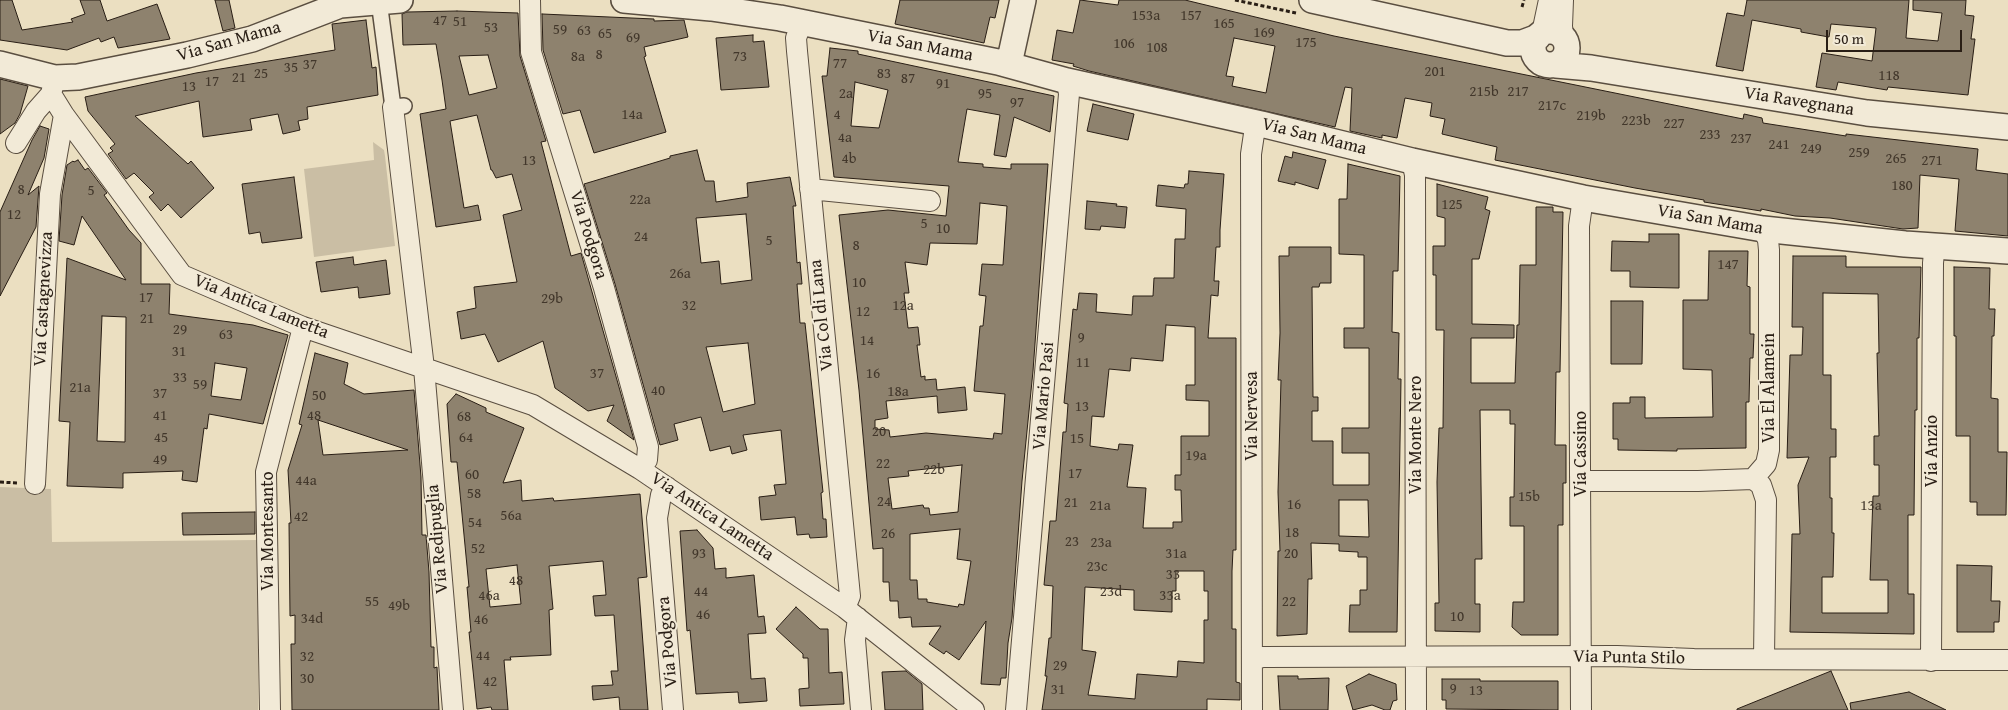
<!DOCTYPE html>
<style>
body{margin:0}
#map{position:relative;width:2008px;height:710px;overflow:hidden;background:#ebdfc1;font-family:"Gentium Book Plus",serif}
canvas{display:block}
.scale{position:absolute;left:1826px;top:30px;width:136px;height:22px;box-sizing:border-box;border:2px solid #291e15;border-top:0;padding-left:6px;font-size:15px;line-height:18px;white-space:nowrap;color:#291e15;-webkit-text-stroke:4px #f2ead7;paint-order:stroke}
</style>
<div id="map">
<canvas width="2008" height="710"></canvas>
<div class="scale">50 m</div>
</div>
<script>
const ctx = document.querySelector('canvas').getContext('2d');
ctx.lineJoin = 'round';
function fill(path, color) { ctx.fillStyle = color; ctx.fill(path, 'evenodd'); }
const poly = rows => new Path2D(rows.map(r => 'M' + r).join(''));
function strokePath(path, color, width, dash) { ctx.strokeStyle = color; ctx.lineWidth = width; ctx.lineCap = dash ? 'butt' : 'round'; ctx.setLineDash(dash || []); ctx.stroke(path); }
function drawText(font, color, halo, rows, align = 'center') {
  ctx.font = font + ' "Gentium Book Plus",serif'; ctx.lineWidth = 4; ctx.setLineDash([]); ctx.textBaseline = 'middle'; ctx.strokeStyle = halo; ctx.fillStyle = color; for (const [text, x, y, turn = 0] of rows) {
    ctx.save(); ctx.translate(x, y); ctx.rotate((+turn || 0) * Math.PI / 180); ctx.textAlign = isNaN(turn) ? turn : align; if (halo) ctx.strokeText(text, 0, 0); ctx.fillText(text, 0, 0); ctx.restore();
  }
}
fill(poly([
 [373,142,384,150,385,156,395,246,314,257,304,169,374,160],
 [0,487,51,489,52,542,258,540,258,710,0,710]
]), '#cabea4');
const building = poly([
 [0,0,12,0,22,30,73,22,71,19,85,14,80,0,100,0,107,21,157,4,170,39,118,48,114,37,101,42,99,38,67,50,0,40,0,0],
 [215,0,229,0,235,28,223,31,215,0],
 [900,0,999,0,995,18,990,17,984,43,895,24,900,0],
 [1080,0,1118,5,1119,0,1185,0,1334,36,1743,119,1744,114,1762,118,1763,123,1846,136,1846,134,1978,149,1976,170,2008,174,2008,236,1955,231,1959,179,1920,175,1918,228,1903,229,1830,218,1795,216,1761,209,1761,211,1704,202,1704,200,1635,188,1495,160,1497,147,1442,134,1445,119,1430,116,1432,103,1405,98,1397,138,1382,135,1382,138,1350,131,1352,88,1345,87,1335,127,1089,71,1073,66,1074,64,1052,60,1057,30,1073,33,1080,0],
 [1234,38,1275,46,1266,93,1232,86,1234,77,1226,76,1234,38],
 [1747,0,1909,0,1906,38,1938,41,1942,13,1913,10,1913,0,1966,0,1965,15,1974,16,1971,39,1975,39,1968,95,1888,87,1887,90,1838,82,1836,90,1816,87,1822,53,1872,61,1876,28,1831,24,1829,37,1801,32,1801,29,1752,20,1743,71,1716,66,1727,13,1744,16,1747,0],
 [457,11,518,13,520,56,546,141,541,142,571,256,581,253,634,440,607,421,614,405,588,411,555,388,543,341,498,362,485,334,461,339,457,312,476,308,474,287,517,282,503,215,522,210,512,174,496,178,492,170,491,170,477,115,450,121,464,208,478,205,481,220,436,227,420,114,446,109,442,80,436,44,403,45,402,14,407,12,457,11],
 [488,55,497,88,469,95,459,56,488,55],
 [542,14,654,19,654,21,684,20,688,37,644,47,646,56,644,57,666,132,594,153,580,110,563,114,543,50,542,14],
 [366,20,372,68,376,67,378,95,307,107,308,119,298,121,300,130,283,134,278,114,250,119,252,130,203,137,199,101,135,116,188,164,191,161,214,188,181,218,168,204,161,211,149,197,154,193,134,173,126,179,108,154,113,151,110,148,115,144,88,111,85,97,196,73,335,50,332,24,366,20],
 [753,35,753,42,764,41,769,87,721,90,716,38,753,35],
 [830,48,858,51,858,54,1054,96,1050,132,1014,117,1006,157,994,155,1000,115,967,109,958,162,983,164,983,167,1011,169,1011,164,1048,164,1033,371,1022,481,1012,618,1008,643,1006,678,1001,678,1000,685,981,684,986,621,959,660,946,651,944,654,929,644,941,626,912,627,911,617,899,618,898,601,890,601,889,582,883,582,883,548,873,549,859,390,839,215,888,210,946,216,949,186,834,177,822,76,827,76,830,48],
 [855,82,888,90,879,128,851,126,855,82],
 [980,203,1007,206,1003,265,982,264,979,295,986,296,983,326,980,326,974,391,1005,394,1002,434,994,433,993,439,926,433,890,437,889,430,875,429,875,420,888,418,886,401,937,396,938,413,967,410,965,387,937,390,936,379,925,380,925,376,921,377,917,345,920,345,918,327,908,328,904,293,909,293,905,262,927,265,930,243,977,244,980,203],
 [962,465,958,512,930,515,929,508,924,508,923,505,892,509,888,478,909,476,908,471,962,465],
 [960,529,957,559,971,561,964,605,959,604,958,607,927,602,927,599,918,599,917,580,910,580,910,534,960,529],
 [0,79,28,86,20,114,15,123,0,134,0,79],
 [1093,104,1134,114,1128,140,1087,131,1093,104],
 [40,126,49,129,44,158,28,195,39,186,36,227,0,296,0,212,32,140,40,126],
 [697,150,705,181,714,181,716,202,748,197,747,183,790,177,796,206,793,206,797,263,800,262,802,284,797,284,800,323,805,323,823,492,821,493,823,519,826,519,827,537,810,538,809,534,797,535,795,517,761,520,759,497,776,495,774,485,786,484,781,430,743,435,747,450,732,454,730,446,710,451,701,417,674,424,678,440,660,445,615,284,584,184,670,158,670,156,697,150],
 [746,214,752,280,721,284,719,261,701,263,696,218,746,214],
 [748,343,755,404,723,412,706,347,748,343],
 [1293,152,1326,160,1318,189,1295,182,1295,185,1278,181,1285,156,1292,158,1293,152],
 [78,160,85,170,88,168,107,193,104,195,129,230,141,243,141,284,170,284,169,314,253,325,288,335,263,424,209,414,207,429,204,428,197,482,182,480,183,471,123,473,123,488,67,486,70,422,59,421,67,258,126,280,82,216,74,245,59,241,62,195,67,165,73,161,74,162,78,160],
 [102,316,126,317,125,442,97,441,102,316],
 [215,363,247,368,241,400,211,396,215,363],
 [1348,164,1400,176,1398,271,1393,271,1392,332,1399,333,1398,379,1401,379,1397,632,1349,632,1350,605,1360,605,1360,590,1367,590,1367,557,1358,557,1358,552,1339,551,1339,544,1311,543,1312,579,1308,579,1307,634,1277,636,1278,551,1280,551,1278,492,1281,380,1278,380,1280,333,1279,256,1289,256,1289,247,1331,247,1331,283,1320,283,1319,287,1312,287,1313,397,1318,397,1318,411,1312,411,1312,441,1333,441,1333,485,1369,485,1369,453,1342,453,1342,428,1369,428,1369,348,1344,348,1344,328,1364,328,1364,255,1339,254,1339,199,1347,199,1348,164],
 [1339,500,1368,500,1369,537,1339,536,1339,500],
 [1189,171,1224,174,1220,230,1220,247,1216,247,1214,281,1219,281,1218,296,1211,295,1208,338,1236,338,1236,550,1233,550,1232,571,1232,629,1236,629,1236,682,1240,683,1240,700,1207,699,1207,710,1042,710,1047,676,1045,676,1049,638,1051,638,1053,586,1044,585,1050,521,1056,521,1063,432,1066,432,1068,404,1064,403,1073,309,1077,310,1079,293,1097,294,1096,312,1132,315,1133,296,1153,296,1154,278,1174,278,1175,239,1185,239,1186,209,1156,206,1158,185,1184,188,1185,184,1188,184,1189,171],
 [1166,325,1195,327,1195,385,1186,385,1186,400,1209,401,1209,436,1181,436,1181,475,1175,475,1175,490,1181,490,1182,522,1173,522,1173,528,1143,528,1146,488,1127,487,1133,445,1119,444,1118,450,1090,446,1092,416,1104,417,1109,369,1130,371,1131,358,1163,361,1166,325],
 [1176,571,1204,571,1204,591,1208,591,1208,620,1204,620,1204,663,1178,661,1177,677,1137,674,1135,699,1088,695,1096,652,1082,650,1085,587,1134,590,1134,610,1172,612,1172,591,1176,591,1176,571],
 [294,177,302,238,262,243,260,232,249,234,242,184,294,177],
 [1437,184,1488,197,1485,209,1490,211,1479,259,1472,259,1472,324,1514,325,1514,338,1471,338,1471,383,1515,383,1517,325,1519,325,1520,265,1536,265,1536,207,1553,207,1553,212,1563,212,1560,372,1556,372,1555,445,1566,445,1566,483,1563,483,1563,525,1558,525,1558,635,1521,635,1512,627,1513,602,1524,602,1524,526,1510,526,1510,497,1514,497,1515,424,1510,424,1510,410,1480,410,1482,559,1475,559,1475,604,1480,604,1480,632,1435,631,1435,603,1439,603,1437,482,1439,428,1443,428,1444,330,1436,330,1436,275,1433,275,1433,246,1445,246,1445,218,1437,216,1437,184],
 [1087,201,1117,204,1116,206,1127,207,1125,228,1101,226,1100,230,1085,229,1087,201],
 [1649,234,1679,234,1679,288,1630,287,1630,271,1611,271,1612,241,1649,242,1649,234],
 [1709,251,1748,251,1747,286,1750,287,1750,334,1754,334,1753,358,1750,358,1749,402,1746,402,1746,448,1677,449,1677,451,1618,450,1618,439,1613,439,1613,403,1630,403,1630,397,1645,397,1645,418,1713,417,1712,370,1683,369,1683,300,1708,300,1709,251],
 [1793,256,1846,256,1846,267,1921,267,1919,338,1917,338,1917,410,1915,410,1914,515,1908,515,1908,594,1914,594,1914,634,1790,632,1792,534,1800,534,1798,485,1809,457,1787,458,1790,355,1802,355,1803,327,1792,327,1793,256],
 [1823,293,1878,294,1879,353,1877,353,1879,436,1874,436,1874,465,1879,465,1879,496,1873,496,1870,580,1888,580,1888,613,1822,613,1822,577,1833,577,1834,533,1832,533,1832,498,1830,498,1830,457,1836,457,1836,429,1831,429,1831,375,1823,375,1823,293],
 [353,257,354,265,386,260,390,294,359,298,358,287,321,292,316,262,353,257],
 [1954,267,1990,268,1989,309,1995,309,1994,336,1992,336,1991,398,1998,399,1998,452,2007,452,2006,515,1977,515,1977,502,1970,502,1970,436,1956,436,1956,336,1954,336,1954,267],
 [1611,301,1643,301,1642,364,1611,364,1611,301],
 [315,353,348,363,344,384,364,394,414,390,421,477,422,535,426,535,429,572,431,647,434,647,434,668,437,667,439,710,292,710,291,644,295,644,295,615,290,616,289,523,291,523,288,470,302,425,299,424,315,353],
 [318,420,408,450,323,455,318,420],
 [456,394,486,408,486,412,524,428,503,483,521,480,522,501,553,498,554,501,640,494,647,577,638,578,648,710,620,710,619,697,593,700,592,686,613,685,611,671,618,671,614,615,595,616,593,596,606,595,603,561,549,566,553,609,549,610,551,655,510,657,511,660,504,660,508,710,492,710,491,707,477,709,469,632,471,632,467,587,469,587,457,462,451,462,447,404,456,394],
 [517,565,521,604,490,607,486,569,517,565],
 [255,512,255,534,183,535,182,513,255,512],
 [697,530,713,548,715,569,726,568,726,578,754,575,758,617,764,616,766,633,748,634,751,679,765,678,767,701,739,703,738,692,696,694,690,630,687,631,680,531,697,530],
 [1957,565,1992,566,1991,601,2000,601,1999,622,1994,622,1994,632,1957,632,1957,565],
 [796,607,820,629,828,629,829,673,842,672,844,704,800,706,799,689,809,688,808,658,803,658,803,654,776,629,796,607],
 [906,671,922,684,923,710,885,710,882,672,906,671],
 [1831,671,1848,710,1737,710,1737,709,1831,671],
 [1369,674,1396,684,1397,700,1393,701,1390,710,1385,710,1372,705,1353,710,1346,686,1369,674],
 [1278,676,1298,676,1298,679,1329,678,1328,710,1280,710,1278,676],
 [1442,679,1480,679,1480,681,1558,681,1558,710,1446,709,1446,700,1442,700,1442,679],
 [1909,692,1946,710,1851,710,1850,703,1909,692]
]);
fill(building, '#8e826e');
strokePath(building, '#291e15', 1);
const pedestrian = poly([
 [379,1,393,107,404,106]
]);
const minor = poly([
 [530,0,531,52,604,288,648,447,647,460,640,469],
 [804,23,799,30,796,38,797,51,850,596,845,608],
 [1542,33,1549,0],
 [1563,37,1562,26,1563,0],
 [55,78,51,94,64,115,182,275,303,327,424,368,453,710],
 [393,107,424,368,533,405,640,469,845,608,974,710],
 [16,143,36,111,51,94],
 [1412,161,1415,175,1416,710],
 [810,189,930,201],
 [1753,479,1766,464,1769,450,1769,250,1768,240,1763,229],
 [1753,479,1761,485,1766,500,1764,658],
 [1580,481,1698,481,1753,479],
 [35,484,50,194,64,115],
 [667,487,661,495,657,518,673,710],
 [858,618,855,640,861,710],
 [1931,661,1933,263,1934,253,1942,246],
 [1252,663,1256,659,1262,657,1617,656,1694,659,2008,660],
 [270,710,266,472,303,327],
 [1016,710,1069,94,1067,81],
 [1252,710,1251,154,1254,134,1261,124],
 [1581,710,1579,226,1583,198]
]);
const tertiary = poly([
 [624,0,711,8,780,18,998,62,1067,81,1261,124,1412,161,1583,198,1763,229,1905,244,2008,251],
 [1312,0,1507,43,1522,43,1538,37],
 '1533 48a17 17 0 1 1 34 0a17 17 0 1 1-34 0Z',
 [0,64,55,78,78,77,187,55,252,39,340,5,400,0],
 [1009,64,1023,0],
 [1556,65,1591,68,1867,113,2008,127]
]);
strokePath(pedestrian, '#5a4e40', 18);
strokePath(minor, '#5a4e40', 22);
strokePath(tertiary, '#5a4e40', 28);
strokePath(poly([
 [1235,0,1296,13],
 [1522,7,1524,0],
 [0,482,17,483]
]), '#291e15', 3, [4, 2.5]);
strokePath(pedestrian, '#f2ead7', 15);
strokePath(minor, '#f2ead7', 20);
strokePath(tertiary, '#f2ead7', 25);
drawText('15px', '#42372b', null, [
 ["153a",1146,16],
 ["157",1191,16],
 ["47",440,21],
 ["51",460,22],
 ["165",1224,24],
 ["53",491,28],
 ["59",560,30],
 ["63",584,31],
 ["169",1264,33],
 ["65",605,34],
 ["69",633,38],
 ["175",1306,43],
 ["106",1124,44],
 ["108",1157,48],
 ["8",599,55],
 ["8a",578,57],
 ["73",740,57],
 ["77",840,64],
 ["37",310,65],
 ["35",291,68],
 ["201",1435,72],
 ["25",261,74],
 ["83",884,74],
 ["118",1889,76],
 ["21",239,78],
 ["87",908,79],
 ["17",212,82],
 ["91",943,84],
 ["13",189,87],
 ["215b",1484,92],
 ["217",1518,92],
 ["2a",846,94],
 ["95",985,94],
 ["97",1017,103],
 ["217c",1552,106],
 ["14a",632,115],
 ["4",837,115],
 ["219b",1591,116],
 ["223b",1636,121],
 ["227",1674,124],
 ["233",1710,135],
 ["4a",845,138],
 ["237",1741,139],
 ["241",1779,145],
 ["249",1811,149],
 ["259",1859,153],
 ["4b",849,159],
 ["265",1896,159],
 ["13",529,161],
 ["271",1932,161],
 ["180",1902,186],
 ["8",21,190],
 ["5",91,191],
 ["22a",640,200],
 ["125",1452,205],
 ["12",14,215],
 ["5",924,224],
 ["10",943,229],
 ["24",641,237],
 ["5",769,241],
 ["8",856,246],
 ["147",1728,265],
 ["26a",680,274],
 ["10",859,283],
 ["17",146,298],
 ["29b",552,299],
 ["32",689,306],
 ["12a",903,306],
 ["12",863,312],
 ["21",147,319],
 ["29",180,330],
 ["63",226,335],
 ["9",1081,338],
 ["14",867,341],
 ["31",179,352],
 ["11",1083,363],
 ["37",597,374],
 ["16",873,374],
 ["33",180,378],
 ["59",200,385],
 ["21a",80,388],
 ["40",658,391],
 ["18a",898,392],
 ["37",160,394],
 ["50",319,396],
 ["13",1082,407],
 ["41",160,416],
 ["48",314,416],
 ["68",464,417],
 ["20",879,432],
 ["45",161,438],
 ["64",466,438],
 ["15",1077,439],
 ["19a",1196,456],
 ["49",160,460],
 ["22",883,464],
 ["22b",934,470],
 ["17",1075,474],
 ["60",472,475],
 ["44a",306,481],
 ["58",474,494],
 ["15b",1529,497],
 ["24",884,502],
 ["21",1071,503],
 ["16",1294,505],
 ["21a",1100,506],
 ["13a",1871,506],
 ["56a",511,516],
 ["42",301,517],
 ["54",475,523],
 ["18",1292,533],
 ["26",888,534],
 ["23",1072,542],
 ["23a",1101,543],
 ["52",478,549],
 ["93",699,554],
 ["31a",1176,554],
 ["20",1291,554],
 ["23c",1097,567],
 ["33",1173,575],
 ["48",516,581],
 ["44",701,592],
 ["23d",1111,592],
 ["46a",489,596],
 ["33a",1170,596],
 ["55",372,602],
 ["22",1289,602],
 ["49b",399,606],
 ["46",703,615],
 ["10",1457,617],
 ["34d",312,619],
 ["46",481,620],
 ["44",483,656],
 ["32",307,657],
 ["29",1060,666],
 ["30",307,679],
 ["42",490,682],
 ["9",1453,689],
 ["31",1058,690],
 ["13",1476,691]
]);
drawText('18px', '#291e15', '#f2ead7', [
 ["Via San Mama",229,42,-16],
 ["Via San Mama",920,46,11],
 ["Via Ravegnana",1799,102,9],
 ["Via San Mama",1314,137,14],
 ["Via San Mama",1710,220,10],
 ["Via Podgora",588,235,73],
 ["Via Castagnevizza",44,299,-87],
 ["Via Antica Lametta",261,307,22],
 ["Via Col di Lana",822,315,-96],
 ["Via El Alamein",1769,388,-90],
 ["Via Mario Pasi",1044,396,-85],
 ["Via Nervesa",1252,416,-90],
 ["Via Monte Nero",1416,435,-90],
 ["Via Anzio",1932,451,-90],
 ["Via Cassino",1581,454,-90],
 ["Via Antica Lametta",712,517,34],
 ["Via Montesanto",268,531,-90],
 ["Via Redipuglia",438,539,-95],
 ["Via Podgora",668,642,-95],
 ["Via Punta Stilo",1629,658,1]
]);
</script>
